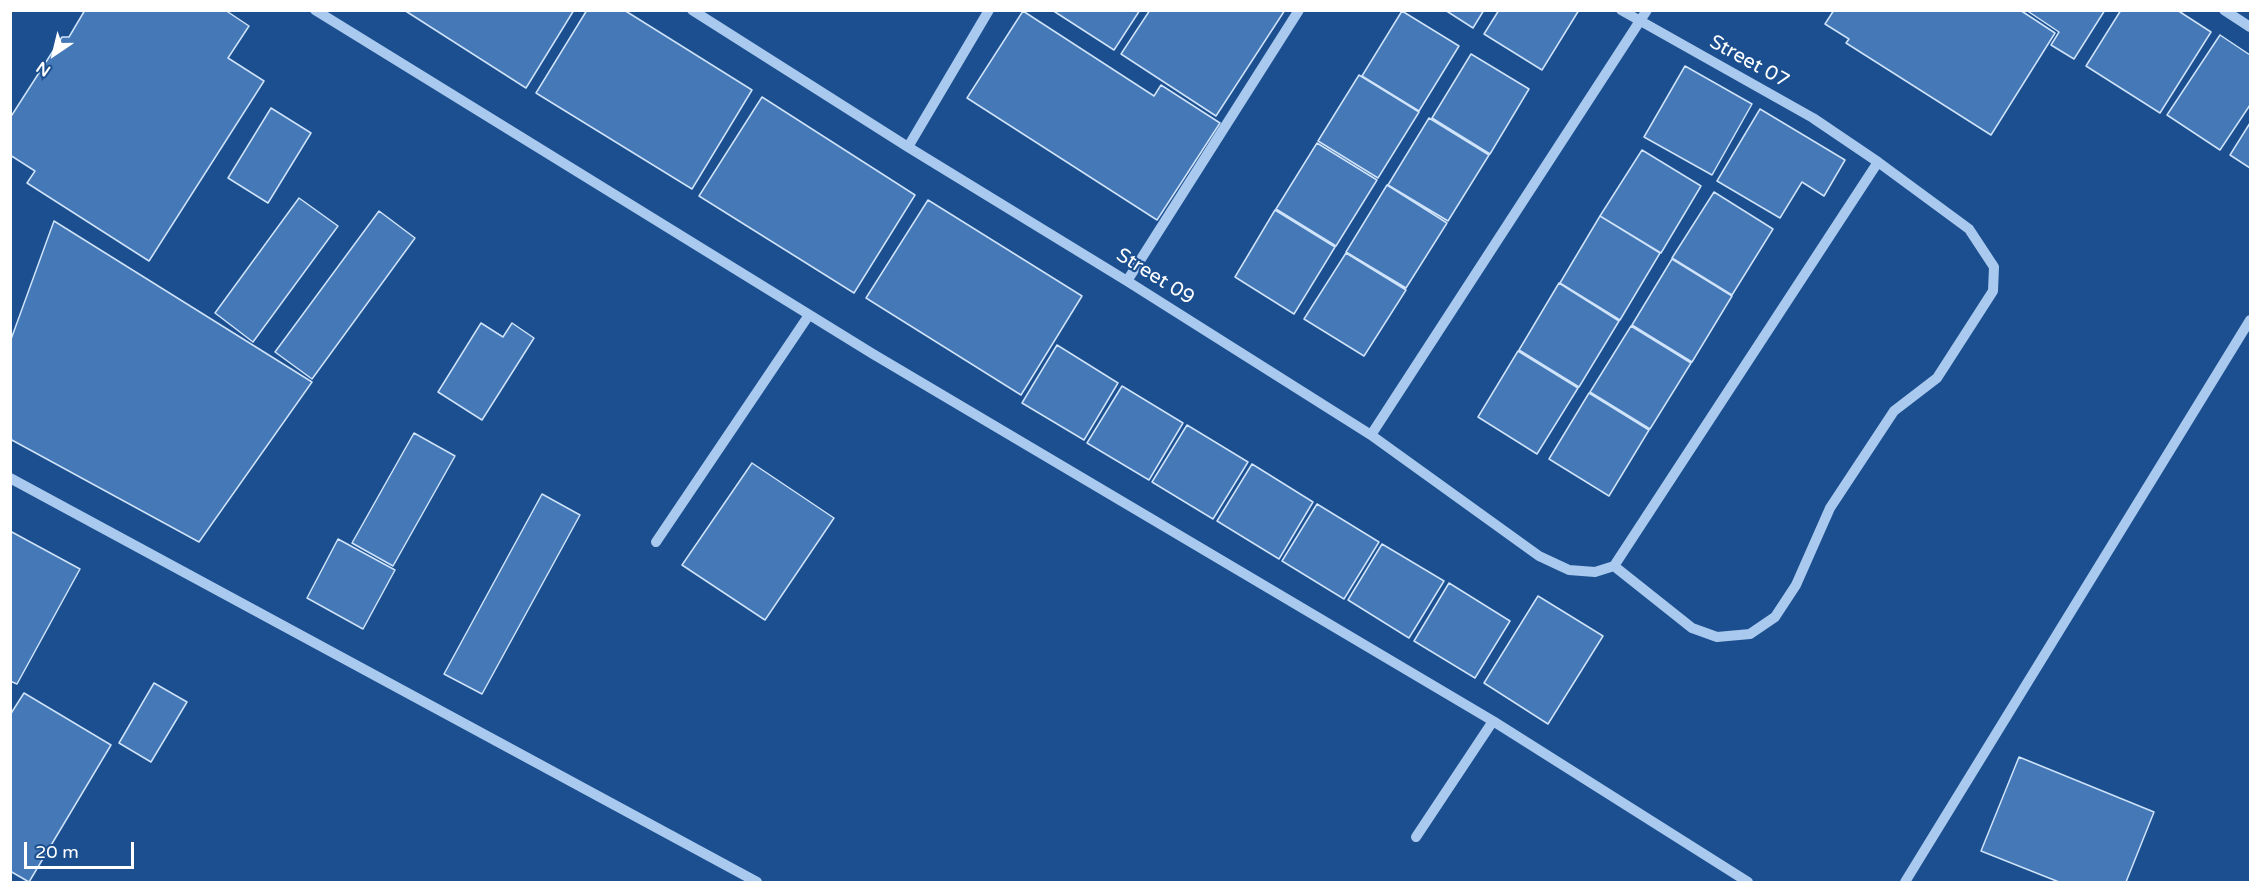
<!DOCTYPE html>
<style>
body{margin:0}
#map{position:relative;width:2261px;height:893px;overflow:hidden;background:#1b4f8f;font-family:"Varela Round",sans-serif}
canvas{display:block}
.frame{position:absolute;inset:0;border:12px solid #fff;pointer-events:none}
.north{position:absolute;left:24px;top:24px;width:60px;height:60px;-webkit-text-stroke:4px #1b4f8f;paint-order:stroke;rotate:215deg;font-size:16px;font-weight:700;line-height:24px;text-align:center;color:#fff}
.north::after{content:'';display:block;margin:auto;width:21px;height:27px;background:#fff;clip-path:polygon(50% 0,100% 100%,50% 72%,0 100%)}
.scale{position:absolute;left:24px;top:842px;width:110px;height:27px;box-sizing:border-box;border:3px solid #fff;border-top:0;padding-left:8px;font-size:18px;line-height:21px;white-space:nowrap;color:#fff;-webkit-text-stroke:4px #1b4f8f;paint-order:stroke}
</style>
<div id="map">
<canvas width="2261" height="893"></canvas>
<div class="frame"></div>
<div class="north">N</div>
<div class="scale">20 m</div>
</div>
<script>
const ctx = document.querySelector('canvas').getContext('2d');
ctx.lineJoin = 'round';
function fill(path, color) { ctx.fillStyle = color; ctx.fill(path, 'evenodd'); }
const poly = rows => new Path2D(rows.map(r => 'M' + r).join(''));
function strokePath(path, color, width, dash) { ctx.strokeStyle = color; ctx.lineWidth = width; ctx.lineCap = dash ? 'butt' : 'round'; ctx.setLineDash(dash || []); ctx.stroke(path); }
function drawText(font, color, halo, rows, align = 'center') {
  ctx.font = font + ' "Varela Round",sans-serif'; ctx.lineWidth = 4.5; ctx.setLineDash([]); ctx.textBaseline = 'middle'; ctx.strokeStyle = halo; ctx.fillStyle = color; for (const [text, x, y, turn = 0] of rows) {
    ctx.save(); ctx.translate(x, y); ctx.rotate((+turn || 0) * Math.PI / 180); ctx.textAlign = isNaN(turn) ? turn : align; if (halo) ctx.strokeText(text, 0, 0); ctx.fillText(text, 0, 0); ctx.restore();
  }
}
const building = poly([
 [85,10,225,10,249,26,228,58,264,81,149,261,27,183,35,171,10,155,10,118,62,37,69,37,85,10],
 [404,10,574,10,526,88,404,10],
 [587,10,624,10,752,90,692,189,536,93,587,10],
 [1052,10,1140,10,1114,50,1052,10],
 [1150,10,1285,10,1216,116,1121,54,1150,10],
 [1445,10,1484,10,1473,28,1445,10],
 [1499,10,1579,10,1542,70,1484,34,1499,10],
 [1834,10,2020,10,2055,33,1991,135,1846,43,1849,39,1825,24,1834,10],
 [2026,10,2105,10,2074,59,2051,45,2059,32,2026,10],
 [2121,10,2177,10,2211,32,2160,113,2086,66,2121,10],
 [1023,11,1154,96,1161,85,1220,123,1157,220,967,98,1023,11],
 [1402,11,1459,46,1419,111,1362,76,1402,11],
 [2220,35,2250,55,2250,105,2220,150,2167,115,2220,35],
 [1471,54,1529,89,1490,154,1432,118,1471,54],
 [1685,66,1752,104,1712,175,1644,137,1685,66],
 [1359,75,1419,112,1378,178,1318,141,1359,75],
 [762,97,915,195,854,293,699,196,762,97],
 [271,108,311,133,268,203,228,178,271,108],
 [1760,109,1845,160,1824,196,1802,182,1780,218,1717,181,1760,109],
 [1429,118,1489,155,1448,221,1388,185,1429,118],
 [2250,123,2250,168,2230,155,2250,123],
 [1317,143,1377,180,1336,246,1276,209,1317,143],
 [1642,150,1701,186,1661,253,1600,216,1642,150],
 [1387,185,1447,223,1406,288,1346,252,1387,185],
 [1714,192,1773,229,1732,295,1672,258,1714,192],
 [299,198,338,226,253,342,215,313,299,198],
 [928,200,1082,296,1021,395,866,298,928,200],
 [1275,210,1335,247,1294,314,1235,277,1275,210],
 [379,211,415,238,312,379,275,352,379,211],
 [1600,216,1660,253,1620,320,1560,283,1600,216],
 [54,221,312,382,199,542,10,439,10,342,54,221],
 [1346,253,1406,290,1364,356,1304,319,1346,253],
 [1672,259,1732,296,1692,362,1632,325,1672,259],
 [1559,283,1619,321,1579,387,1519,350,1559,283],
 [481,323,503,337,512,323,534,338,482,420,438,392,481,323],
 [1631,326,1691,363,1650,429,1590,392,1631,326],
 [1057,345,1118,383,1084,440,1022,403,1057,345],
 [1518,351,1578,388,1537,454,1478,417,1518,351],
 [1122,386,1183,423,1149,480,1087,443,1122,386],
 [1589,393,1649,430,1609,496,1549,459,1589,393],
 [1187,425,1248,462,1213,519,1152,482,1187,425],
 [414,433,455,456,393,566,352,543,414,433],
 [752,463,834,518,765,620,682,565,752,463],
 [1252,464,1313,502,1279,559,1217,521,1252,464],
 [542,494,580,515,482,694,444,674,542,494],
 [1317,504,1379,542,1344,599,1282,561,1317,504],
 [10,531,80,569,17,684,10,681,10,531],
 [338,539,395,570,363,629,307,598,338,539],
 [1382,544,1444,581,1409,638,1348,600,1382,544],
 [1449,583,1510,621,1475,678,1414,641,1449,583],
 [1538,596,1603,636,1548,724,1484,683,1538,596],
 [154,683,187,702,151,762,119,743,154,683],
 [24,693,111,745,29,882,10,871,10,715,24,693],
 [2019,757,2154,812,2126,882,2059,882,1981,851,2019,757]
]);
fill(building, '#4478b7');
strokePath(building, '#cfe3fa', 1.5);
strokePath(poly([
 [315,10,873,354,1493,721,1748,882],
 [692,10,908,147,1127,281,1371,435,1539,556,1569,570,1595,572,1614,566,1878,162,1813,118,1621,10],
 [2224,10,2250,27],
 [908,147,989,10],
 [1127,281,1299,10],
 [1371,435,1647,10],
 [10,478,757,882],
 [656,542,809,315],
 [1614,566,1692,628,1717,637,1750,634,1775,617,1796,585,1830,508,1894,411,1937,378,1993,291,1994,267,1969,229,1878,162],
 [1416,837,1493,721],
 [1905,882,2250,320]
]), '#a9c9ee', 10);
drawText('20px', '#fff', '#1b4f8f', [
 ["Street 07",1749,62,29],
 ["Street 09",1155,277,32]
]);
</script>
